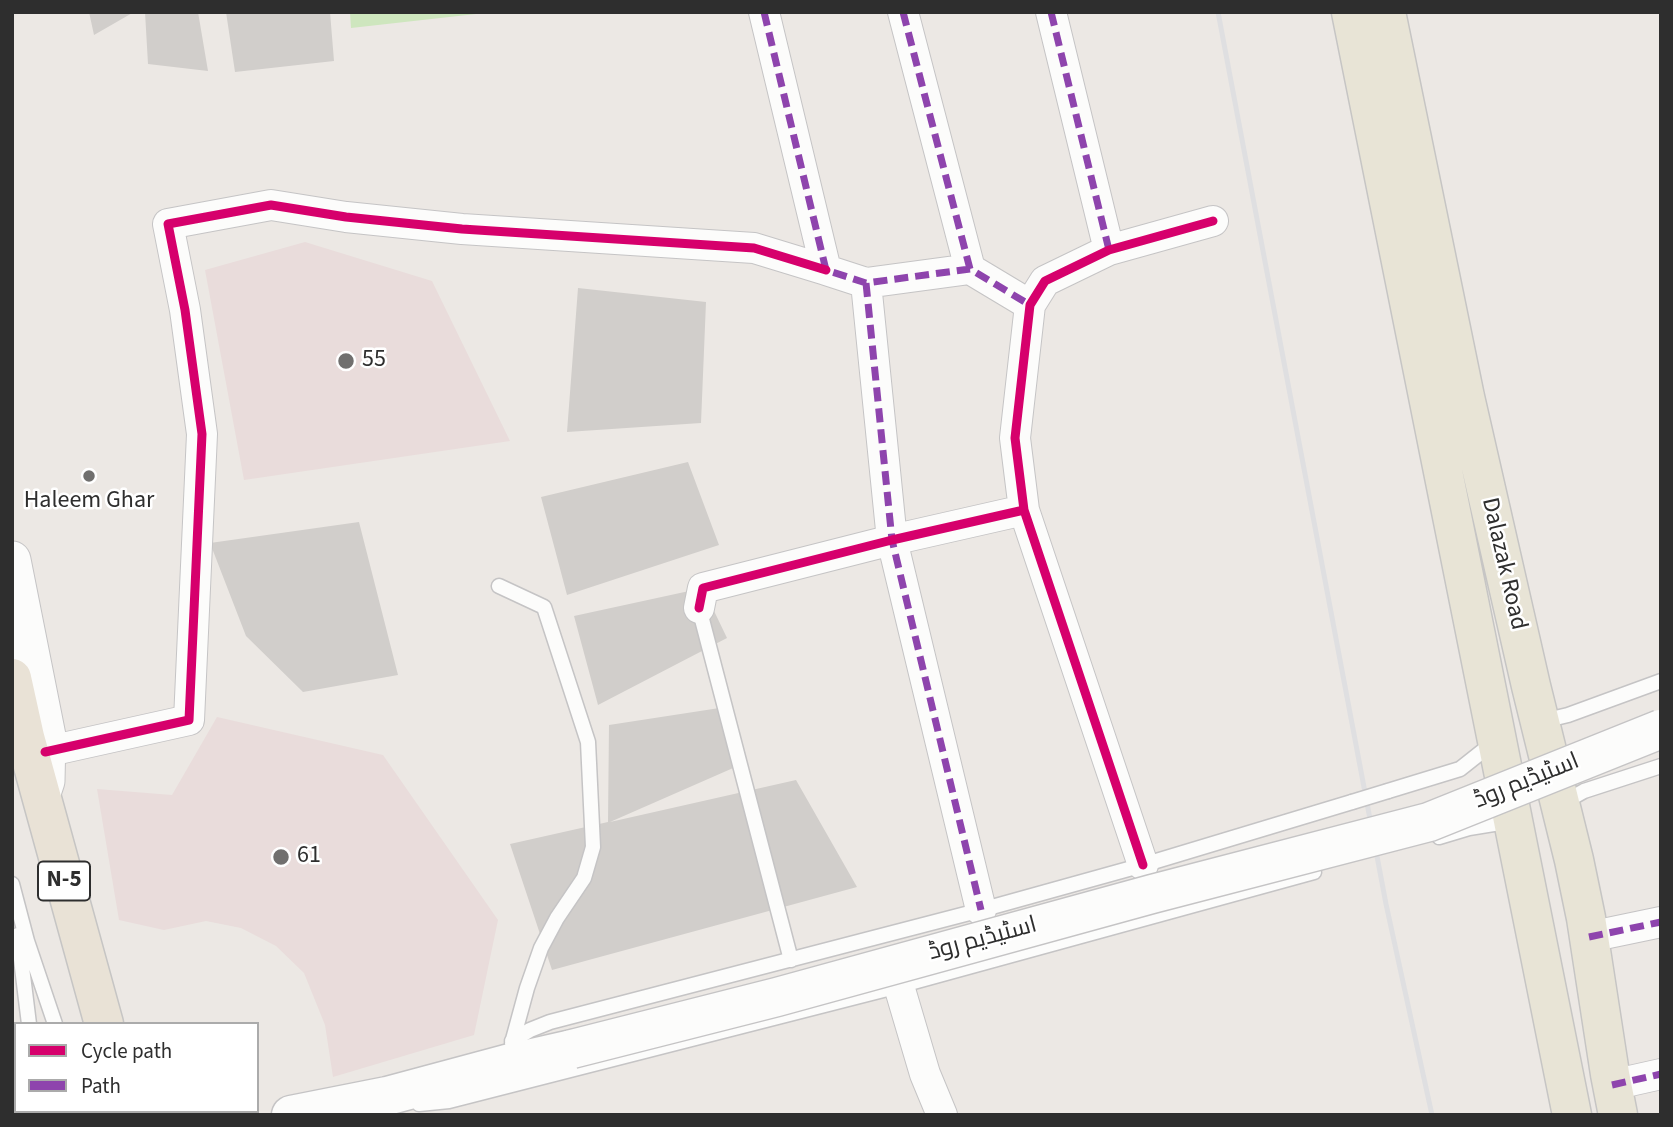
<!DOCTYPE html>
<meta charset="utf-8">
<style>
body{margin:0}
#map{position:relative;width:1673px;height:1127px;overflow:hidden;background:#ece8e4;font-family:"Source Sans 3",sans-serif}
canvas{display:block}
.frame{position:absolute;inset:0;border:14px solid #2e2e2e;pointer-events:none}
.legend{position:absolute;left:14px;top:1022px;width:245px;height:91px;box-sizing:border-box;background:#fff;border:2px solid #ababab;margin:0;padding:9px 12px;list-style:none;font-size:21px;color:#2e2e2e}
.legend li{display:flex;align-items:center;gap:14px;height:35px}
.legend b{width:35px;border:2px solid #ababab}
</style>
<div id="map">
<canvas width="1673" height="1127"></canvas>
<div class="frame"></div>
<ul class="legend">
<li><b style="height:9px;background:#d6006c"></b>Cycle path</li>
<li><b style="height:9px;background:#8e44ad"></b>Path</li>
</ul>
</div>
<script>
const ctx = document.querySelector('canvas').getContext('2d');
ctx.lineJoin = 'round';
function fill(path, color) { ctx.fillStyle = color; ctx.fill(path, 'evenodd'); }
const poly = rows => new Path2D(rows.map(r => 'M' + r).join(''));
function strokePath(path, color, width, dash) { ctx.strokeStyle = color; ctx.lineWidth = width; ctx.lineCap = dash ? 'butt' : 'round'; ctx.setLineDash(dash || []); ctx.stroke(path); }
function drawText(font, color, halo, rows, align = 'center') {
  ctx.font = font + ' "Source Sans 3",Cairo,sans-serif'; ctx.lineWidth = 5; ctx.setLineDash([]); ctx.textBaseline = 'middle'; ctx.strokeStyle = halo; ctx.fillStyle = color; for (const [text, x, y, turn = 0] of rows) {
    ctx.save(); ctx.translate(x, y); ctx.rotate((+turn || 0) * Math.PI / 180); ctx.textAlign = isNaN(turn) ? turn : align; if (halo) ctx.strokeText(text, 0, 0); ctx.fillText(text, 0, 0); ctx.restore();
  }
}
fill(poly([
 [305,242,432,281,510,441,244,480,205,270],
 [217,717,383,755,498,920,474,1035,333,1077,325,1025,304,973,276,946,241,928,206,921,164,930,119,920,97,789,172,795]
]), '#e9dcdb');
fill(poly([
 [350,12,494,12,351,28]
]), '#cee6be');
fill(poly([
 [89,12,134,12,94,35],
 [145,12,198,12,208,71,148,64],
 [226,12,330,12,334,61,235,72],
 [578,288,706,302,701,423,567,432],
 [688,462,719,545,567,595,541,497],
 [359,522,398,675,303,692,246,636,210,543],
 [703,588,727,638,598,705,574,616],
 [726,707,740,765,610,822,796,780,857,887,552,970,510,844,608,822,609,725]
]), '#d1cecb');
const service = poly([
 [499,586,544,607,588,742,593,847,584,878,557,918,541,948,527,988,512,1043],
 [699,608,791,960],
 [1543,718,1547,720,1568,715,1661,681],
 [1388,791,1460,769,1484,750,1490,739],
 [1562,806,1568,800,1584,791,1661,766],
 [1439,837,1469,828,1512,821],
 [12,884,27,941,55,1024],
 [18,935,29,1024],
 [512,1041,530,1030,550,1022,981,910,1143,865,1352,802],
 [419,1104,449,1101,899,986,1314,872],
 [49,1111,50,1115],
 [83,1111,84,1115]
]);
const minor = poly([
 [764,12,826,270,866,283,970,269],
 [903,12,970,269,1030,305],
 [1051,12,1109,250],
 [866,283,892,540,981,910],
 [699,608,703,588,892,540,1024,510],
 [45,752,189,720,202,434,185,310,168,224,271,205,346,217,462,229,754,248,826,270],
 [1143,865,1024,510,1015,438,1030,305,1045,281,1109,250,1213,221],
 [1589,937,1661,922],
 [899,986,925,1074,942,1115],
 [1612,1085,1661,1074]
]);
const tertiary = poly([
 [12,560,47,736,46,781,43,790]
]);
const secondary = poly([
 [291,1115,387,1096,506,1064,572,1049]
]);
const primary = poly([
 [1351,12,1572,1115],
 [1386,12,1465,397,1531,686,1574,860,1586,918,1610,1074,1618,1115]
]);
const trunk = poly([
 [12,678,25,737,104,1024],
 [128,1111,129,1115]
]);
strokePath(service, '#c5c4c5', 17);
strokePath(minor, '#c5c4c5', 32);
strokePath(tertiary, '#c5c4c5', 39);
strokePath(secondary, '#c5c4c5', 41);
strokePath(primary, '#c6c5c4', 41);
strokePath(trunk, '#c6c5c4', 41);
strokePath(service, '#fcfcfb', 14);
strokePath(minor, '#fcfcfb', 30);
strokePath(tertiary, '#fcfcfb', 37);
strokePath(secondary, '#fcfcfb', 38);
strokePath(primary, '#e8e4d6', 38);
strokePath(trunk, '#e9e2d6', 38);
strokePath(poly([
 [1218,12,1386,904,1432,1115]
]), '#dfdfe1', 5);
const serviceBridge = poly([
 [1352,802,1388,791]
]);
const secondaryBridge = poly([
 [572,1049,777,997,1152,894,1429,822,1661,729]
]);
strokePath(serviceBridge, '#c5c4c5', 17, []);
strokePath(secondaryBridge, '#c5c4c5', 41, []);
strokePath(serviceBridge, '#fcfcfb', 14);
strokePath(secondaryBridge, '#fcfcfb', 38);
strokePath(poly([
 [764,12,826,270,866,283,970,269],
 [903,12,970,269,1030,305],
 [1051,12,1109,250],
 [866,283,892,540,981,910],
 [1589,937,1661,922],
 [1612,1085,1661,1074]
]), '#8e44ad', 7, [14, 7]);
strokePath(poly([
 [699,608,703,588,892,540,1024,510],
 [45,752,189,720,202,434,185,310,168,224,271,205,346,217,462,229,754,248,826,270],
 [1143,865,1024,510,1015,438,1030,305,1045,281,1109,250,1213,221]
]), '#d6006c', 9);
for (const [x, y, r, color] of [
 [346,361,9,"#706f6e"],
 [89,476,7,"#706f6e"],
 [281,857,9,"#706f6e"]
]) { const dot = new Path2D(); dot.arc(x, y, r, 0, 2 * Math.PI); ctx.fillStyle = color; ctx.fill(dot); strokePath(dot, '#fff', 2.5); }
for (const [x, y, w] of [
 [64,881,52]
]) { const box = new Path2D(); box.roundRect(x - w / 2, y - 19.5, w, 39, 5); ctx.fillStyle = '#fff'; ctx.fill(box); strokePath(box, '#2e2e2e', 2); }
drawText('bold 23px', '#2e2e2e', null, [
 ["N-5",64,881]
]);
drawText('24px', '#2e2e2e', '#fff', [
 ["55",362,361],
 ["Haleem Ghar",89,502,"center"],
 ["61",297,857]
], 'left');
drawText('24px', '#2e2e2e', '#fff', [
 ["Dalazak Road",1503,564,77],
 ["اسٹیڈیم روڈ",1527,782,-22],
 ["اسٹیڈیم روڈ",983,940,-15]
]);
</script>
